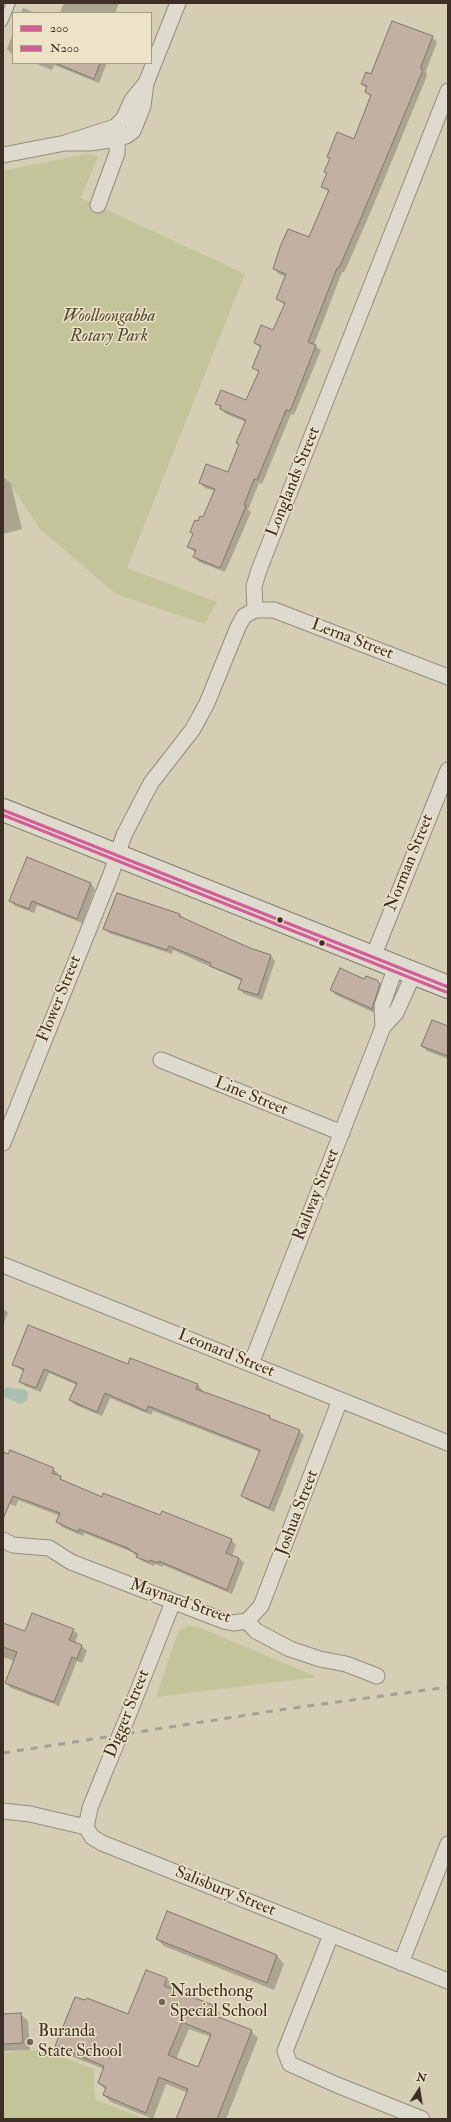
<!DOCTYPE html>
<style>
body{margin:0}
#map{position:relative;width:451px;height:2122px;overflow:hidden;background:#d5cdb4;font-family:"IM FELL Double Pica",serif}
canvas{display:block}
.frame{position:absolute;inset:0;border:4px solid #3d2e26;pointer-events:none}
.legend{position:absolute;left:12px;top:12px;width:140px;height:52px;box-sizing:border-box;background:#ede3c6;border:1px solid #a79b86;margin:0;padding:5px 7px;list-style:none;font-size:12px;color:#3d2e26}
.legend li{display:flex;align-items:center;gap:8px;height:20px}
.legend b{width:20px;border:1px solid #a79b86}
.north{position:absolute;left:399px;top:2070px;width:40px;height:40px;-webkit-text-stroke:3px #ede3c6;paint-order:stroke;rotate:12deg;font-size:11px;font-weight:700;line-height:16px;text-align:center;color:#3d2e26}
.north::after{content:'';display:block;margin:auto;width:14px;height:18px;background:#3d2e26;clip-path:polygon(50% 0,100% 100%,50% 72%,0 100%)}
</style>
<div id="map">
<canvas width="451" height="2122"></canvas>
<div class="frame"></div>
<ul class="legend">
<li><b style="height:5px;background:#d35e97"></b>200</li>
<li><b style="height:5px;background:#d35e97"></b>N200</li>
</ul>
<div class="north">N</div>
</div>
<script>
const ctx = document.querySelector('canvas').getContext('2d');
ctx.lineJoin = 'round';
function fill(path, color) { ctx.fillStyle = color; ctx.fill(path, 'evenodd'); }
const poly = rows => new Path2D(rows.map(r => 'M' + r).join(''));
function strokePath(path, color, width, dash) { ctx.strokeStyle = color; ctx.lineWidth = width; ctx.lineCap = dash ? 'butt' : 'round'; ctx.setLineDash(dash || []); ctx.stroke(path); }
function drawText(font, color, halo, rows, align = 'center') {
  ctx.font = font + ' "IM FELL Double Pica",serif'; ctx.lineWidth = 3; ctx.setLineDash([]); ctx.textBaseline = 'middle'; ctx.strokeStyle = halo; ctx.fillStyle = color; for (const [text, x, y, turn = 0] of rows) {
    ctx.save(); ctx.translate(x, y); ctx.rotate((+turn || 0) * Math.PI / 180); ctx.textAlign = isNaN(turn) ? turn : align; if (halo) ctx.strokeText(text, 0, 0); ctx.fillText(text, 0, 0); ctx.restore();
  }
}
fill(poly([
 [86,154,98,156,81,198,245,274,127,568,217,602,205,624,116,594,40,529,3,473,3,171],
 [189,1626,198,1627,317,1677,156,1697,179,1630],
 [26,2050,46,2051,94,2069,94,2090,96,2100,145,2119,3,2119,3,2053]
]), '#c4c49a');
fill(poly([
 [7,1387,26,1390,28,1394,27,1400,21,1404,4,1397,3,1391]
]), '#aabeb1');
fill(poly([
 [64,3,119,3,115,13,60,13],
 [23,8,35,13,21,13],
 [13,33,13,55,7,49],
 [432,37,437,42,426,71,427,76,371,211,348,264,344,272,342,272,314,345,321,350,294,415,291,414,262,484,259,483,248,510,251,512,225,572,199,562,194,557,196,553,189,547,193,535,191,532,203,518,215,491,205,488,200,483,228,473,240,445,237,443,246,422,226,414,217,404,247,401,259,373,254,368,261,348,255,343,274,331,285,305,277,299,286,277,279,274,274,269,309,239,329,192,323,187,328,174,325,172,331,159,329,157,354,140,371,97,366,92,367,89,362,84,372,75],
 [34,63,107,63,99,83,54,65,52,70],
 [3,476,11,484,22,529,3,534],
 [91,884,95,889,82,923,37,905,34,913,15,906,10,901],
 [180,915,184,919,250,949,271,956,275,961,262,1000,244,994,239,989,242,981,173,950,172,954,109,933,104,928],
 [365,980,376,981,381,987,377,1014,336,995,331,990],
 [448,1027,448,1059,427,1051,422,1046],
 [3,1308,8,1313,3,1325],
 [131,1359,198,1385,202,1390,202,1392,269,1417,273,1421,299,1431,304,1435,274,1512,247,1500,242,1496,260,1452,153,1411,151,1415,110,1398,102,1416,75,1405,71,1400,77,1385,49,1373,41,1392,25,1386,20,1381,24,1372,13,1364,129,1365],
 [3,1453,53,1469,58,1473,57,1476,65,1482,102,1498,231,1540,236,1545,232,1556,239,1558,244,1563,232,1594,163,1565,163,1567,155,1564,154,1566,142,1561,132,1552,84,1533,83,1536,62,1527,57,1522,60,1516,18,1500,16,1506,3,1502],
 [3,1624,26,1632,73,1630,78,1634,75,1643,82,1646,87,1651,82,1663,77,1661,59,1706,11,1688,6,1683,14,1661,3,1657],
 [167,1912,277,1956,284,1964,274,1990,164,1946,157,1939],
 [167,1979,174,1986,172,1990,212,2006,220,2013,218,2018,251,2031,258,2038,226,2119,181,2119,188,2093,166,2084,153,2119,111,2102,104,2095,106,2090,99,2083,104,2069,63,2053,56,2046,129,2016],
 [189,2029,211,2037,198,2068,176,2059],
 [20,2014,28,2021,30,2050,3,2051,3,2015]
]), '#0003');
const building = poly([
 [392,21,433,36,421,66,421,69,423,70,366,206,343,259,339,268,337,268,308,342,316,345,298,391,290,411,286,410,257,480,254,479,244,505,246,506,220,568,193,557,196,550,187,547,193,534,190,532,195,520,198,521,200,516,203,517,215,489,199,483,206,464,228,472,239,444,236,443,246,420,220,409,221,406,215,404,221,390,246,400,259,371,252,368,261,346,254,343,261,325,273,330,285,303,276,299,286,274,273,269,280,247,288,229,309,237,329,190,321,187,327,173,324,172,330,158,327,157,337,132,354,139,371,95,365,92,367,86,361,84,366,72,371,74,392,21],
 [55,63,100,63,94,79,55,63],
 [27,857,91,883,77,919,32,901,29,909,9,901,27,857],
 [117,893,180,914,179,916,250,948,271,955,258,995,238,989,242,979,210,966,211,963,169,946,167,950,103,929,117,893],
 [340,968,364,979,366,976,377,980,380,984,372,1009,330,990,340,968],
 [432,1020,448,1026,448,1056,421,1046,432,1020],
 [28,1325,128,1364,130,1358,198,1384,196,1389,270,1416,269,1418,300,1430,269,1508,241,1496,260,1450,148,1406,146,1411,105,1393,97,1412,69,1400,77,1383,44,1369,36,1388,19,1382,24,1369,12,1365,28,1325],
 [10,1450,54,1468,52,1473,61,1476,60,1479,102,1497,103,1493,160,1515,162,1511,232,1539,226,1553,239,1558,227,1590,159,1561,158,1563,150,1560,149,1562,136,1557,138,1554,129,1550,130,1549,79,1529,78,1532,56,1522,60,1513,13,1496,3,1519,3,1452,8,1454,10,1450],
 [32,1613,74,1629,69,1640,82,1645,77,1659,72,1657,54,1702,5,1683,17,1652,3,1647,3,1623,25,1631,32,1613],
 [167,1911,277,1955,267,1983,156,1939,167,1911],
 [146,1970,167,1978,164,1986,213,2005,210,2014,252,2030,217,2119,176,2119,188,2089,159,2077,146,2113,103,2095,106,2087,98,2083,104,2066,55,2046,75,1997,85,2000,87,1998,128,2014,146,1970],
 [182,2022,211,2034,198,2067,168,2055,182,2022],
 [21,2013,23,2043,3,2044,3,2014,21,2013]
]);
fill(building, '#c2b1a2');
strokePath(building, '#7e776a', 1);
const lane = poly([
 [3,22,11,3]
]);
const street = poly([
 [65,143,90,143,110,140,126,136,133,131,143,106,146,83,178,3],
 [3,155,65,143,115,127,124,118,132,100,146,83],
 [98,205,117,153,118,130],
 [255,610,254,586,259,570,448,91],
 [373,957,448,770],
 [383,1027,382,1006,396,966],
 [161,1060,342,1133],
 [3,1143,111,874,124,835,151,783,193,729,207,703,238,627,244,616,255,610,274,610,448,677],
 [3,1265,448,1443],
 [251,1364,383,1027,396,1013,414,973],
 [3,1540,13,1545,49,1548,71,1562,224,1621,233,1623,247,1621,256,1631,290,1649,320,1659,346,1664,377,1676],
 [247,1621,261,1606,340,1400],
 [126,1721,173,1602],
 [3,1811,30,1814,86,1827,92,1837,102,1843,448,1981],
 [86,1827,90,1808,107,1766],
 [331,1935,285,2051,290,2064,337,2085,422,2119],
 [401,1963,448,1844]
]);
const secondary = poly([
 [3,810,448,987]
]);
strokePath(lane, '#928c7d', 10);
strokePath(street, '#928c7d', 17);
strokePath(secondary, '#7e776a', 24);
strokePath(lane, '#dedbce', 8);
strokePath(street, '#dedbce', 15);
strokePath(secondary, '#dedbce', 22);
strokePath(poly([
 [3,1753,286,1709,448,1687]
]), '#a5a096', 3, [7, 7]);
const streetBridge = poly([
 [107,1766,126,1721]
]);
strokePath(streetBridge, '#928c7d', 17, []);
strokePath(streetBridge, '#dedbce', 15);
strokePath(poly([
 [3,810,448,987]
]), '#d35e97', 3);
strokePath(poly([
 [3,815,446,992]
]), '#d35e97', 3);
for (const [x, y, r, color] of [
 [280,920,3.5,"#3d2e26"],
 [322,943,3.5,"#3d2e26"],
 [162,2002,4,"#726658"],
 [30,2042,4,"#726658"]
]) { const dot = new Path2D(); dot.arc(x, y, r, 0, 2 * Math.PI); ctx.fillStyle = color; ctx.fill(dot); strokePath(dot, '#ede3c6', 1.5); }
drawText('italic 17px', '#554a39', '#ede3c6', [
 ["Woolloongabba",109,317],
 ["Rotary Park",109,337]
]);
drawText('17px', '#3d2e26', '#ede3c6', [
 ["Longlands Street",294,482,-68],
 ["Lerna Street",352,640,21],
 ["Norman Street",410,863,-68],
 ["Flower Street",60,999,-68],
 ["Line Street",251,1097,22],
 ["Railway Street",317,1195,-68],
 ["Leonard Street",226,1354,22],
 ["Joshua Street",298,1513,-69],
 ["Maynard Street",180,1602,19],
 ["Digger Street",128,1714,-68],
 ["Salisbury Street",225,1892,22]
]);
drawText('17px', '#3d2e26', '#ede3c6', [
 ["Narbethong",170,1992],
 ["Special School",170,2012],
 ["Buranda",38,2032],
 ["State School",38,2052]
], 'left');
</script>
